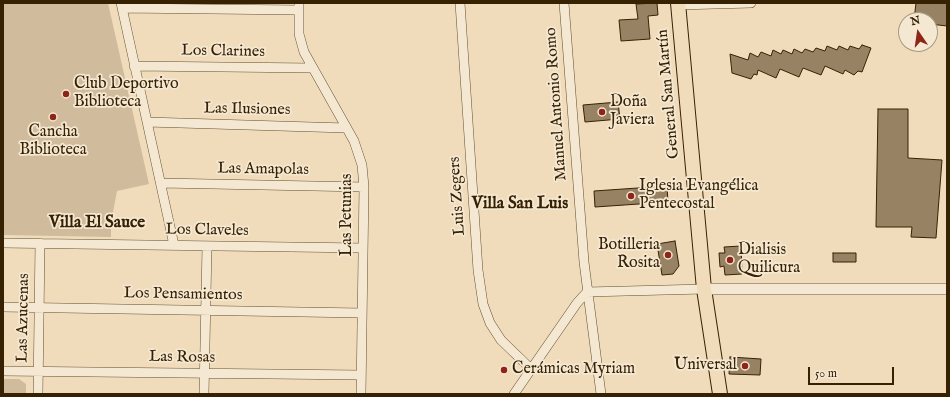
<!DOCTYPE html>
<meta charset="utf-8">
<style>
body{margin:0}
#map{position:relative;width:950px;height:397px;overflow:hidden;background:#f0dcbb;font-family:"IM FELL English",serif}
canvas{display:block}
.frame{position:absolute;inset:0;border:4px solid #362203;pointer-events:none}
.north{position:absolute;left:898px;top:12px;width:40px;height:40px;box-sizing:border-box;background:#f5e8d3;border:1px solid #a99980;border-radius:50%;rotate:347deg;font-size:11px;font-weight:700;line-height:16px;text-align:center;color:#362203}
.north::after{content:'';display:block;margin:auto;width:14px;height:18px;background:#8f2418;clip-path:polygon(50% 0,100% 100%,50% 72%,0 100%)}
.scale{position:absolute;left:808px;top:367px;width:86px;height:18px;box-sizing:border-box;border:2px solid #362203;border-top:0;padding-left:5px;font-size:12px;line-height:14px;white-space:nowrap;color:#362203;-webkit-text-stroke:3px #f5e8d3;paint-order:stroke}
</style>
<div id="map">
<canvas width="950" height="397"></canvas>
<div class="frame"></div>
<div class="north">N</div>
<div class="scale">50 m</div>
</div>
<script>
const ctx = document.querySelector('canvas').getContext('2d');
ctx.lineJoin = 'round';
function fill(path, color) { ctx.fillStyle = color; ctx.fill(path, 'evenodd'); }
const poly = rows => new Path2D(rows.map(r => 'M' + r).join(''));
function strokePath(path, color, width, dash) { ctx.strokeStyle = color; ctx.lineWidth = width; ctx.lineCap = dash ? 'butt' : 'round'; ctx.setLineDash(dash || []); ctx.stroke(path); }
function drawText(font, color, halo, rows, align = 'center') {
  ctx.font = font + ' "IM FELL English",serif'; ctx.lineWidth = 3.5; ctx.setLineDash([]); ctx.textBaseline = 'middle'; ctx.strokeStyle = halo; ctx.fillStyle = color; for (const [text, x, y, turn = 0] of rows) {
    ctx.save(); ctx.translate(x, y); ctx.rotate((+turn || 0) * Math.PI / 180); ctx.textAlign = isNaN(turn) ? turn : align; if (halo) ctx.strokeText(text, 0, 0); ctx.fillText(text, 0, 0); ctx.restore();
  }
}
fill(poly([
 [3,3,108,3,149,184,117,191,111,223,111,237,3,235],
 [3,379,19,379,26,384,26,394,3,394]
]), '#d0bc9c');
const building = poly([
 [657,3,658,15,648,16,650,39,621,41,619,20,638,19,636,4,657,3],
 [916,3,947,3,947,26,930,24,930,20,914,20,916,3],
 [862,45,871,48,862,72,858,71,854,75,845,70,843,74,825,66,821,75,803,68,799,77,780,69,776,78,758,70,757,75,754,74,751,79,732,73,730,54,748,60,750,53,758,57,761,52,771,56,773,50,781,54,783,50,792,54,794,49,802,53,805,49,813,52,816,48,825,51,827,46,837,50,839,46,848,50,850,46,859,49,862,45],
 [618,102,620,119,585,122,583,105,618,102],
 [878,109,908,109,908,158,942,160,936,238,911,237,912,227,876,227,878,109],
 [667,186,668,202,595,207,594,191,667,186],
 [675,241,679,266,673,274,662,275,657,244,675,241],
 [741,246,742,274,725,275,724,266,720,267,719,253,725,253,724,247,741,246],
 [833,253,856,253,856,262,833,262,833,253],
 [730,357,761,359,760,375,729,374,730,357]
]);
fill(building, '#978363');
strokePath(building, '#362203', 1);
const minor = poly([
 [121,3,174,245],
 [299,3,299,34,304,52,354,141,362,165,364,187,361,394],
 [460,3,478,270,483,304,490,323,501,340,531,369],
 [564,3,584,262,601,394],
 [678,5,751,3],
 [122,8,299,10],
 [134,66,312,68],
 [147,122,346,128],
 [161,183,364,187],
 [3,243,363,248],
 [3,307,362,313],
 [3,371,361,375],
 [38,394,40,243],
 [204,394,207,246],
 [514,394,577,303,587,292,704,289]
]);
const tertiary = poly([
 [704,289,947,289]
]);
const primary = poly([
 [678,3,704,289,720,394]
]);
strokePath(minor, '#645031', 10);
strokePath(tertiary, '#645031', 12);
strokePath(primary, '#362203', 16);
strokePath(minor, '#f5e8d3', 9);
strokePath(tertiary, '#f5e8d3', 11);
strokePath(primary, '#f0dcbb', 14);
for (const [x, y, r, color] of [
 [66,94,4,"#8f2418"],
 [602,112,4,"#8f2418"],
 [53,117,4,"#8f2418"],
 [631,196,4,"#8f2418"],
 [668,255,4,"#8f2418"],
 [730,260,4,"#8f2418"],
 [745,366,4,"#8f2418"],
 [504,370,4,"#8f2418"]
]) { const dot = new Path2D(); dot.arc(x, y, r, 0, 2 * Math.PI); ctx.fillStyle = color; ctx.fill(dot); strokePath(dot, '#f5e8d3', 1.5); }
drawText('16px', '#362203', '#f5e8d3', [
 ["Los Clarines",223,52,1],
 ["General San Martín",669,94,-95],
 ["Manuel Antonio Romo",557,104,-94],
 ["Las Ilusiones",247,110,1],
 ["Las Amapolas",263,170,1],
 ["Luis Zegers",458,196,-94],
 ["Las Petunias",348,215,-90],
 ["Los Claveles",207,231,1],
 ["Los Pensamientos",183,295,1],
 ["Las Azucenas",24,318,-89],
 ["Las Rosas",182,358,1]
]);
drawText('16px', '#362203', '#f5e8d3', [
 ["Club Deportivo",74,85],
 ["Biblioteca",74,103],
 ["Doña",610,103],
 ["Javiera",610,121],
 ["Cancha",53,133,"center"],
 ["Biblioteca",53,151,"center"],
 ["Iglesia Evangélica",639,187],
 ["Pentecostal",639,205],
 ["Botilleria",660,246,"right"],
 ["Rosita",660,264,"right"],
 ["Dialisis",738,251],
 ["Quilicura",738,269],
 ["Universal",737,366,"right"],
 ["Cerámicas Myriam",512,370]
], 'left');
drawText('bold 17px', '#362203', '#f5e8d3', [
 ["Villa San Luis",520,205],
 ["Villa El Sauce",97,224]
]);
</script>
